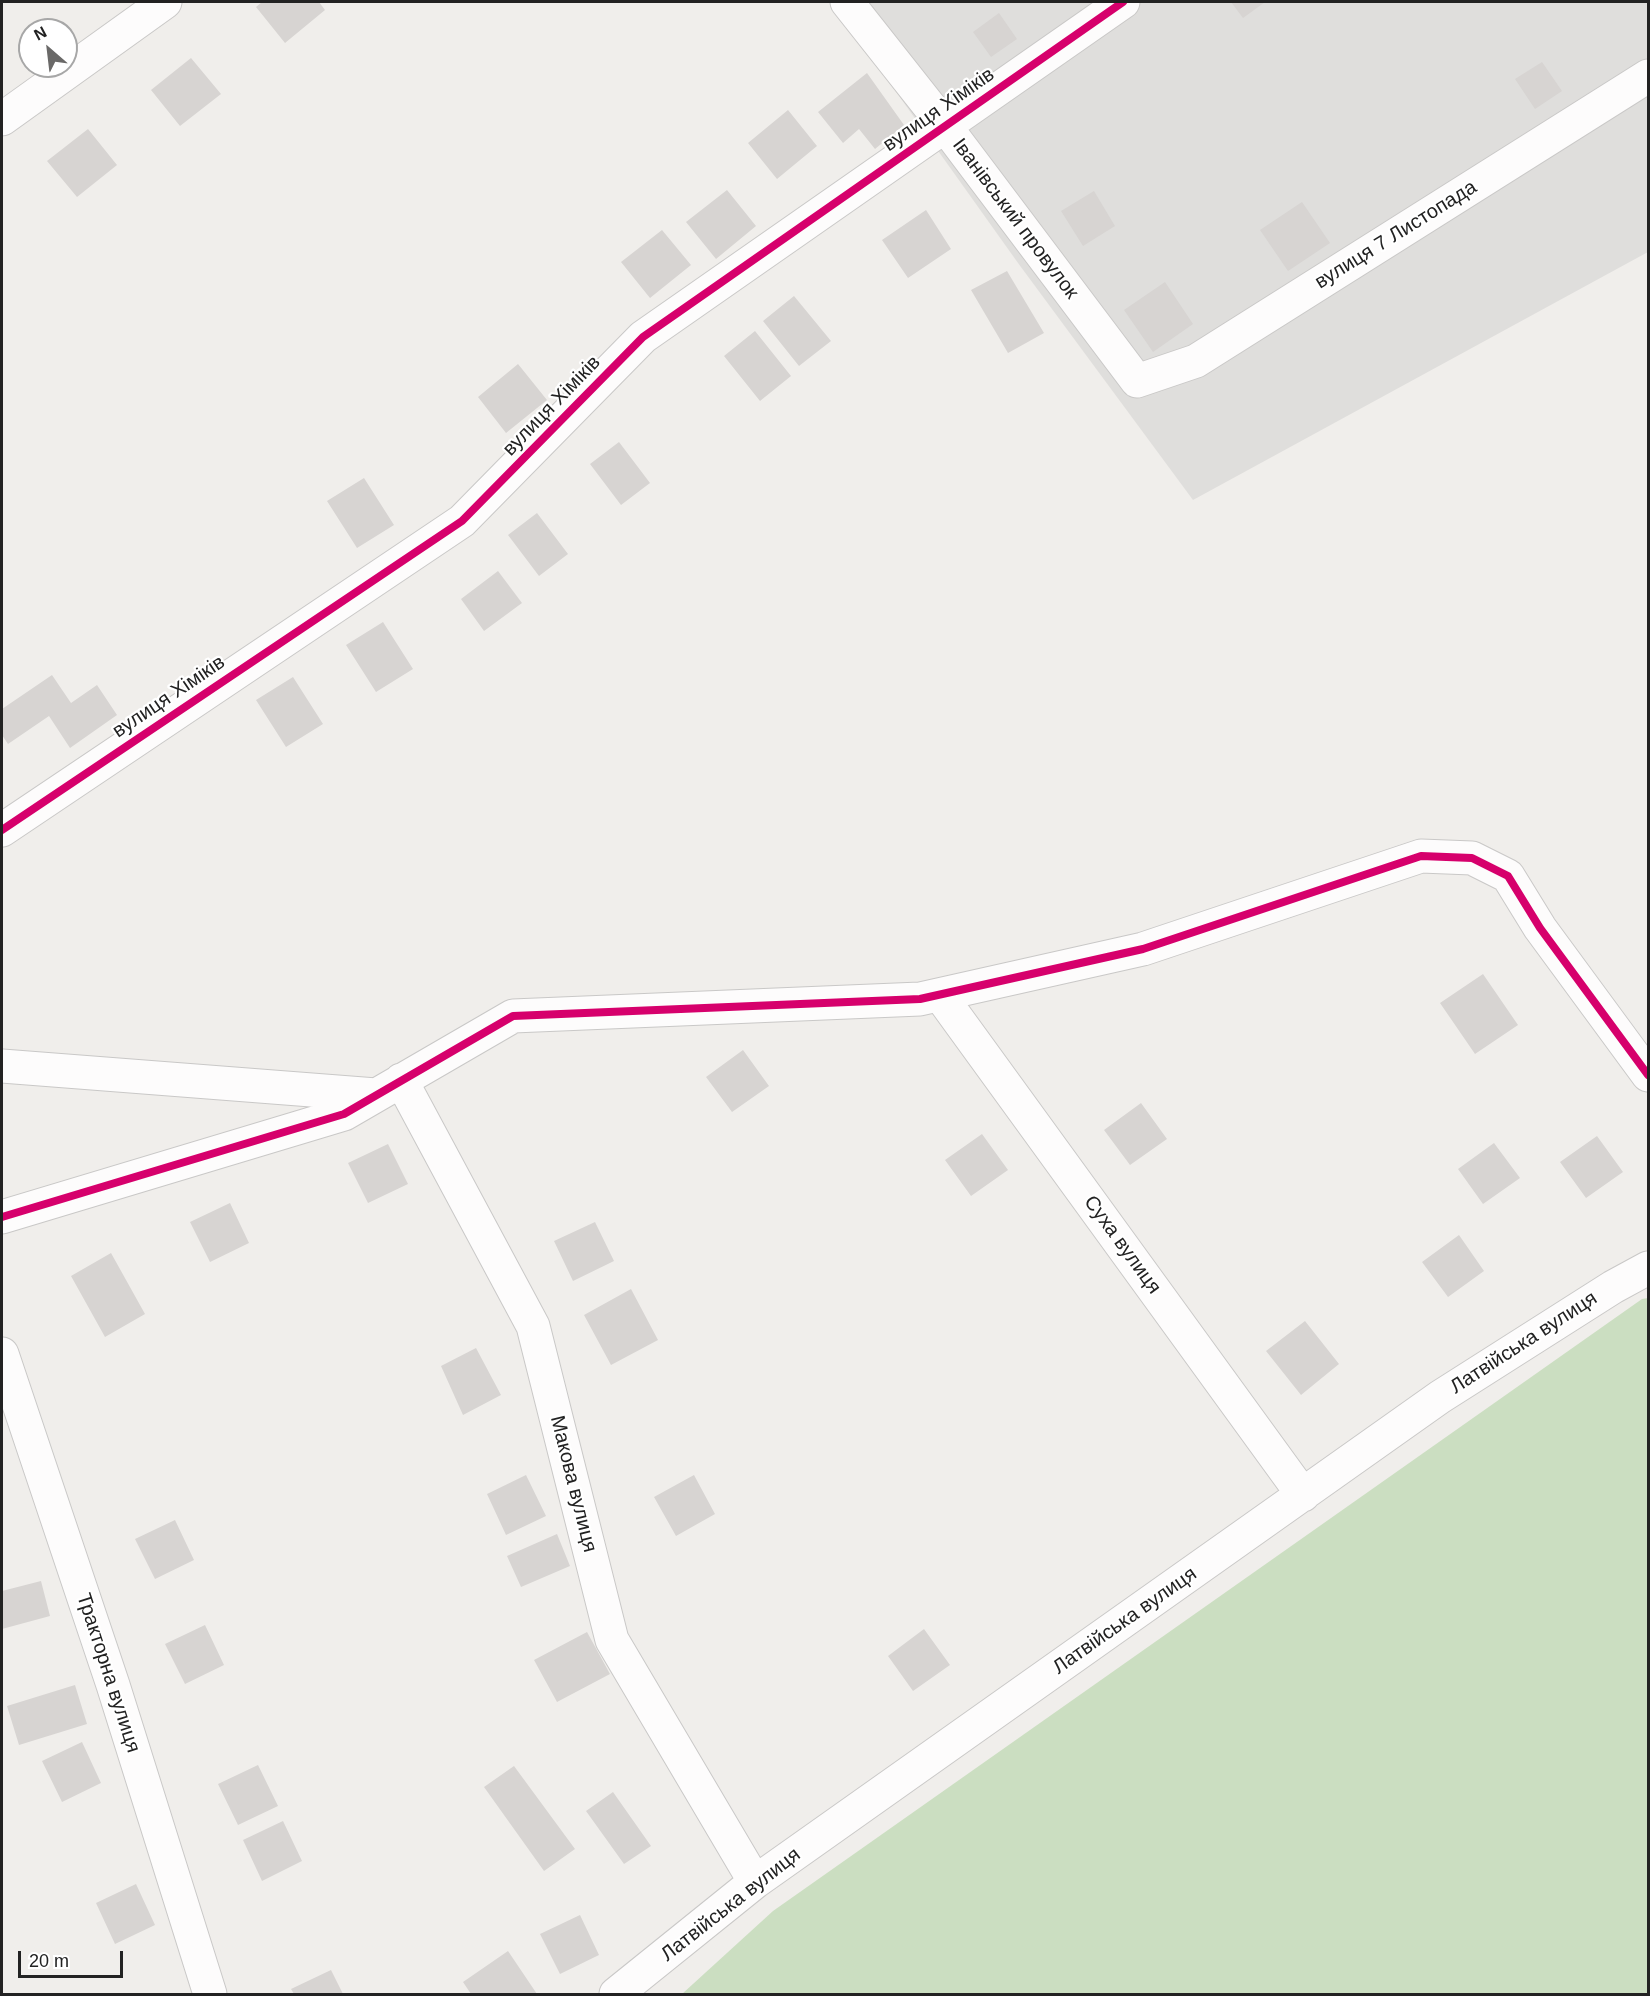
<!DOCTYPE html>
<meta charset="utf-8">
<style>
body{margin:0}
#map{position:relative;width:1650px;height:1996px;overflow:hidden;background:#f0eeeb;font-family:Arial,sans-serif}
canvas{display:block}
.frame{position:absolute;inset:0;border:3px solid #222;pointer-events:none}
.north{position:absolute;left:18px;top:18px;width:60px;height:60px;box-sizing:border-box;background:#fff;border:2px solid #a7a7a7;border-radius:50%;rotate:332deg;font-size:16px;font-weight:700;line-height:24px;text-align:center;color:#222}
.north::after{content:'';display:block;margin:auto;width:21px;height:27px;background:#6a6968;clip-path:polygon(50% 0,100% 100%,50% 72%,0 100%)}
.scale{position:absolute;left:18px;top:1951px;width:105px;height:27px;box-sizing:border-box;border:3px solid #222;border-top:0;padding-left:8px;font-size:18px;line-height:21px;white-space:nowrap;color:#222;-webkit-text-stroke:4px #fff;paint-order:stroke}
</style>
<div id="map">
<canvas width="1650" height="1996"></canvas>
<div class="frame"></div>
<div class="north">N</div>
<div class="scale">20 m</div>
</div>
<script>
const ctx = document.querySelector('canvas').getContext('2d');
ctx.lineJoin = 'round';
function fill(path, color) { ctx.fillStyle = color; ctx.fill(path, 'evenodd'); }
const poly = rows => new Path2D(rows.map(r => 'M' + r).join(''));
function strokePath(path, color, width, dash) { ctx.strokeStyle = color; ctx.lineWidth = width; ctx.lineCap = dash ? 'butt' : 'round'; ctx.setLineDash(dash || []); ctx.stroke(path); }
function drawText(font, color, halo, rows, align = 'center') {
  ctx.font = font + ' Arial,sans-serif'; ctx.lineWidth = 4.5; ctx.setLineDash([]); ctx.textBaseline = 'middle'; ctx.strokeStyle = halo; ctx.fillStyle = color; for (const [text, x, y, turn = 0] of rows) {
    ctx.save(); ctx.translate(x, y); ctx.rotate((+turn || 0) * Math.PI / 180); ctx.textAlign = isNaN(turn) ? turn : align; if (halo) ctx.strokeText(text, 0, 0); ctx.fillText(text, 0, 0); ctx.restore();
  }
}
fill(poly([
 [832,2,1648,2,1648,252,1193,500,1018,263]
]), '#dfdedc');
fill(poly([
 [1648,1298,1648,1994,682,1994,773,1911,1642,1299]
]), '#cbdec1');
fill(poly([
 [262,2,319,2,325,10,285,43,256,7],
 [1231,2,1265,2,1243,18],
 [999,13,1017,39,991,57,973,32],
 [191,58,221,94,180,126,151,90],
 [1542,62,1562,91,1535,109,1515,79],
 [867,73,904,125,875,149,859,129,843,143,818,112],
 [788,110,817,146,777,179,748,143],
 [88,129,117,165,77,197,47,161],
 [727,190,756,226,716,259,686,222],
 [1094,191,1115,226,1083,246,1061,211],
 [1302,202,1330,243,1288,271,1260,230],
 [926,210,951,249,908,278,882,240],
 [662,230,691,265,650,298,621,262],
 [1007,271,1044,333,1008,353,971,290],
 [1165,282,1193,324,1153,352,1124,310],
 [794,296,831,341,799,366,763,321],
 [755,331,791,376,760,401,724,356],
 [518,364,547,400,506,433,478,397],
 [619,442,650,483,621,505,590,464],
 [364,478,394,525,357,548,327,501],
 [537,513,568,554,539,576,508,535],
 [498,571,522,603,484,631,461,599],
 [383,622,413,669,376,692,346,645],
 [52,675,71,703,97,685,117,715,70,748,49,716,8,744,2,735,2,709],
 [293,677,323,724,286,747,256,700],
 [1483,974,1518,1025,1475,1054,1440,1003],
 [743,1050,769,1086,732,1112,706,1077],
 [1141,1103,1167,1139,1130,1165,1104,1130],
 [982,1134,1008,1170,971,1196,945,1160],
 [1597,1136,1623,1172,1586,1198,1560,1162],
 [1494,1143,1520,1178,1483,1204,1458,1169],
 [388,1144,408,1184,368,1203,348,1163],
 [230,1203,249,1243,210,1262,190,1222],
 [595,1222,614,1261,573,1281,554,1241],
 [1459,1235,1484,1271,1448,1297,1422,1262],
 [111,1253,145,1314,105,1337,71,1276],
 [631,1289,658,1340,611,1365,584,1315],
 [1305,1321,1339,1364,1301,1395,1266,1351],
 [476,1348,501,1395,463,1415,441,1366],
 [526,1475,546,1516,506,1535,487,1494],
 [694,1475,715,1514,676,1536,654,1497],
 [175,1520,194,1560,155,1579,135,1539],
 [557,1534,570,1566,521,1587,507,1556],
 [41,1581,50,1616,2,1629,2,1591],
 [205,1625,224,1665,185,1684,165,1644],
 [924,1629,950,1665,913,1691,888,1656],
 [587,1632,610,1674,557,1702,534,1660],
 [75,1685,87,1724,19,1745,7,1706],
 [82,1742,101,1783,62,1802,42,1761],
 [258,1765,278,1806,238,1825,218,1784],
 [514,1766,575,1849,544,1871,484,1787],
 [613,1792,651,1846,624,1864,586,1811],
 [283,1821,302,1861,262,1881,243,1840],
 [136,1884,155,1925,115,1944,96,1903],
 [580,1915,599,1955,560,1974,540,1934],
 [508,1951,537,1994,471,1994,463,1982],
 [331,1970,343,1994,294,1994,291,1989]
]), '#d7d4d2');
const minor = poly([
 [847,2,945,126,1137,381,1196,361,1648,76],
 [2,119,165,2],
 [2,830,462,521,643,337,1123,2],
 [940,995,1303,1495],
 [2,1066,376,1095],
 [401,1080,533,1326,612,1640,755,1882],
 [2,1217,344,1114,513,1016,920,999,1143,949,1421,856,1472,858,1508,876,1540,928,1648,1075],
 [2,1354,113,1685,210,1994],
 [616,1994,755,1882,1440,1397,1613,1287,1648,1268]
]);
strokePath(minor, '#c9c8c7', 35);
strokePath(minor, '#fdfcfc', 33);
strokePath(poly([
 [2,830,462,521,643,337,1123,2],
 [2,1217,344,1114,513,1016,920,999,1143,949,1421,856,1472,858,1508,876,1540,928,1648,1075]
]), '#d6006c', 8);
drawText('20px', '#222', '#fff', [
 ["вулиця Хіміків",939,110,-35],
 ["Іванівський провулок",1015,219,53],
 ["вулиця 7 Листопада",1396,235,-32],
 ["вулиця Хіміків",552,406,-46],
 ["вулиця Хіміків",169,697,-34],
 ["Суха вулиця",1122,1245,54],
 ["Латвійська вулиця",1524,1343,-33],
 ["Макова вулиця",573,1484,76],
 ["Латвійська вулиця",1125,1621,-35],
 ["Тракторна вулиця",108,1673,72],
 ["Латвійська вулиця",731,1905,-38]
]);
</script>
